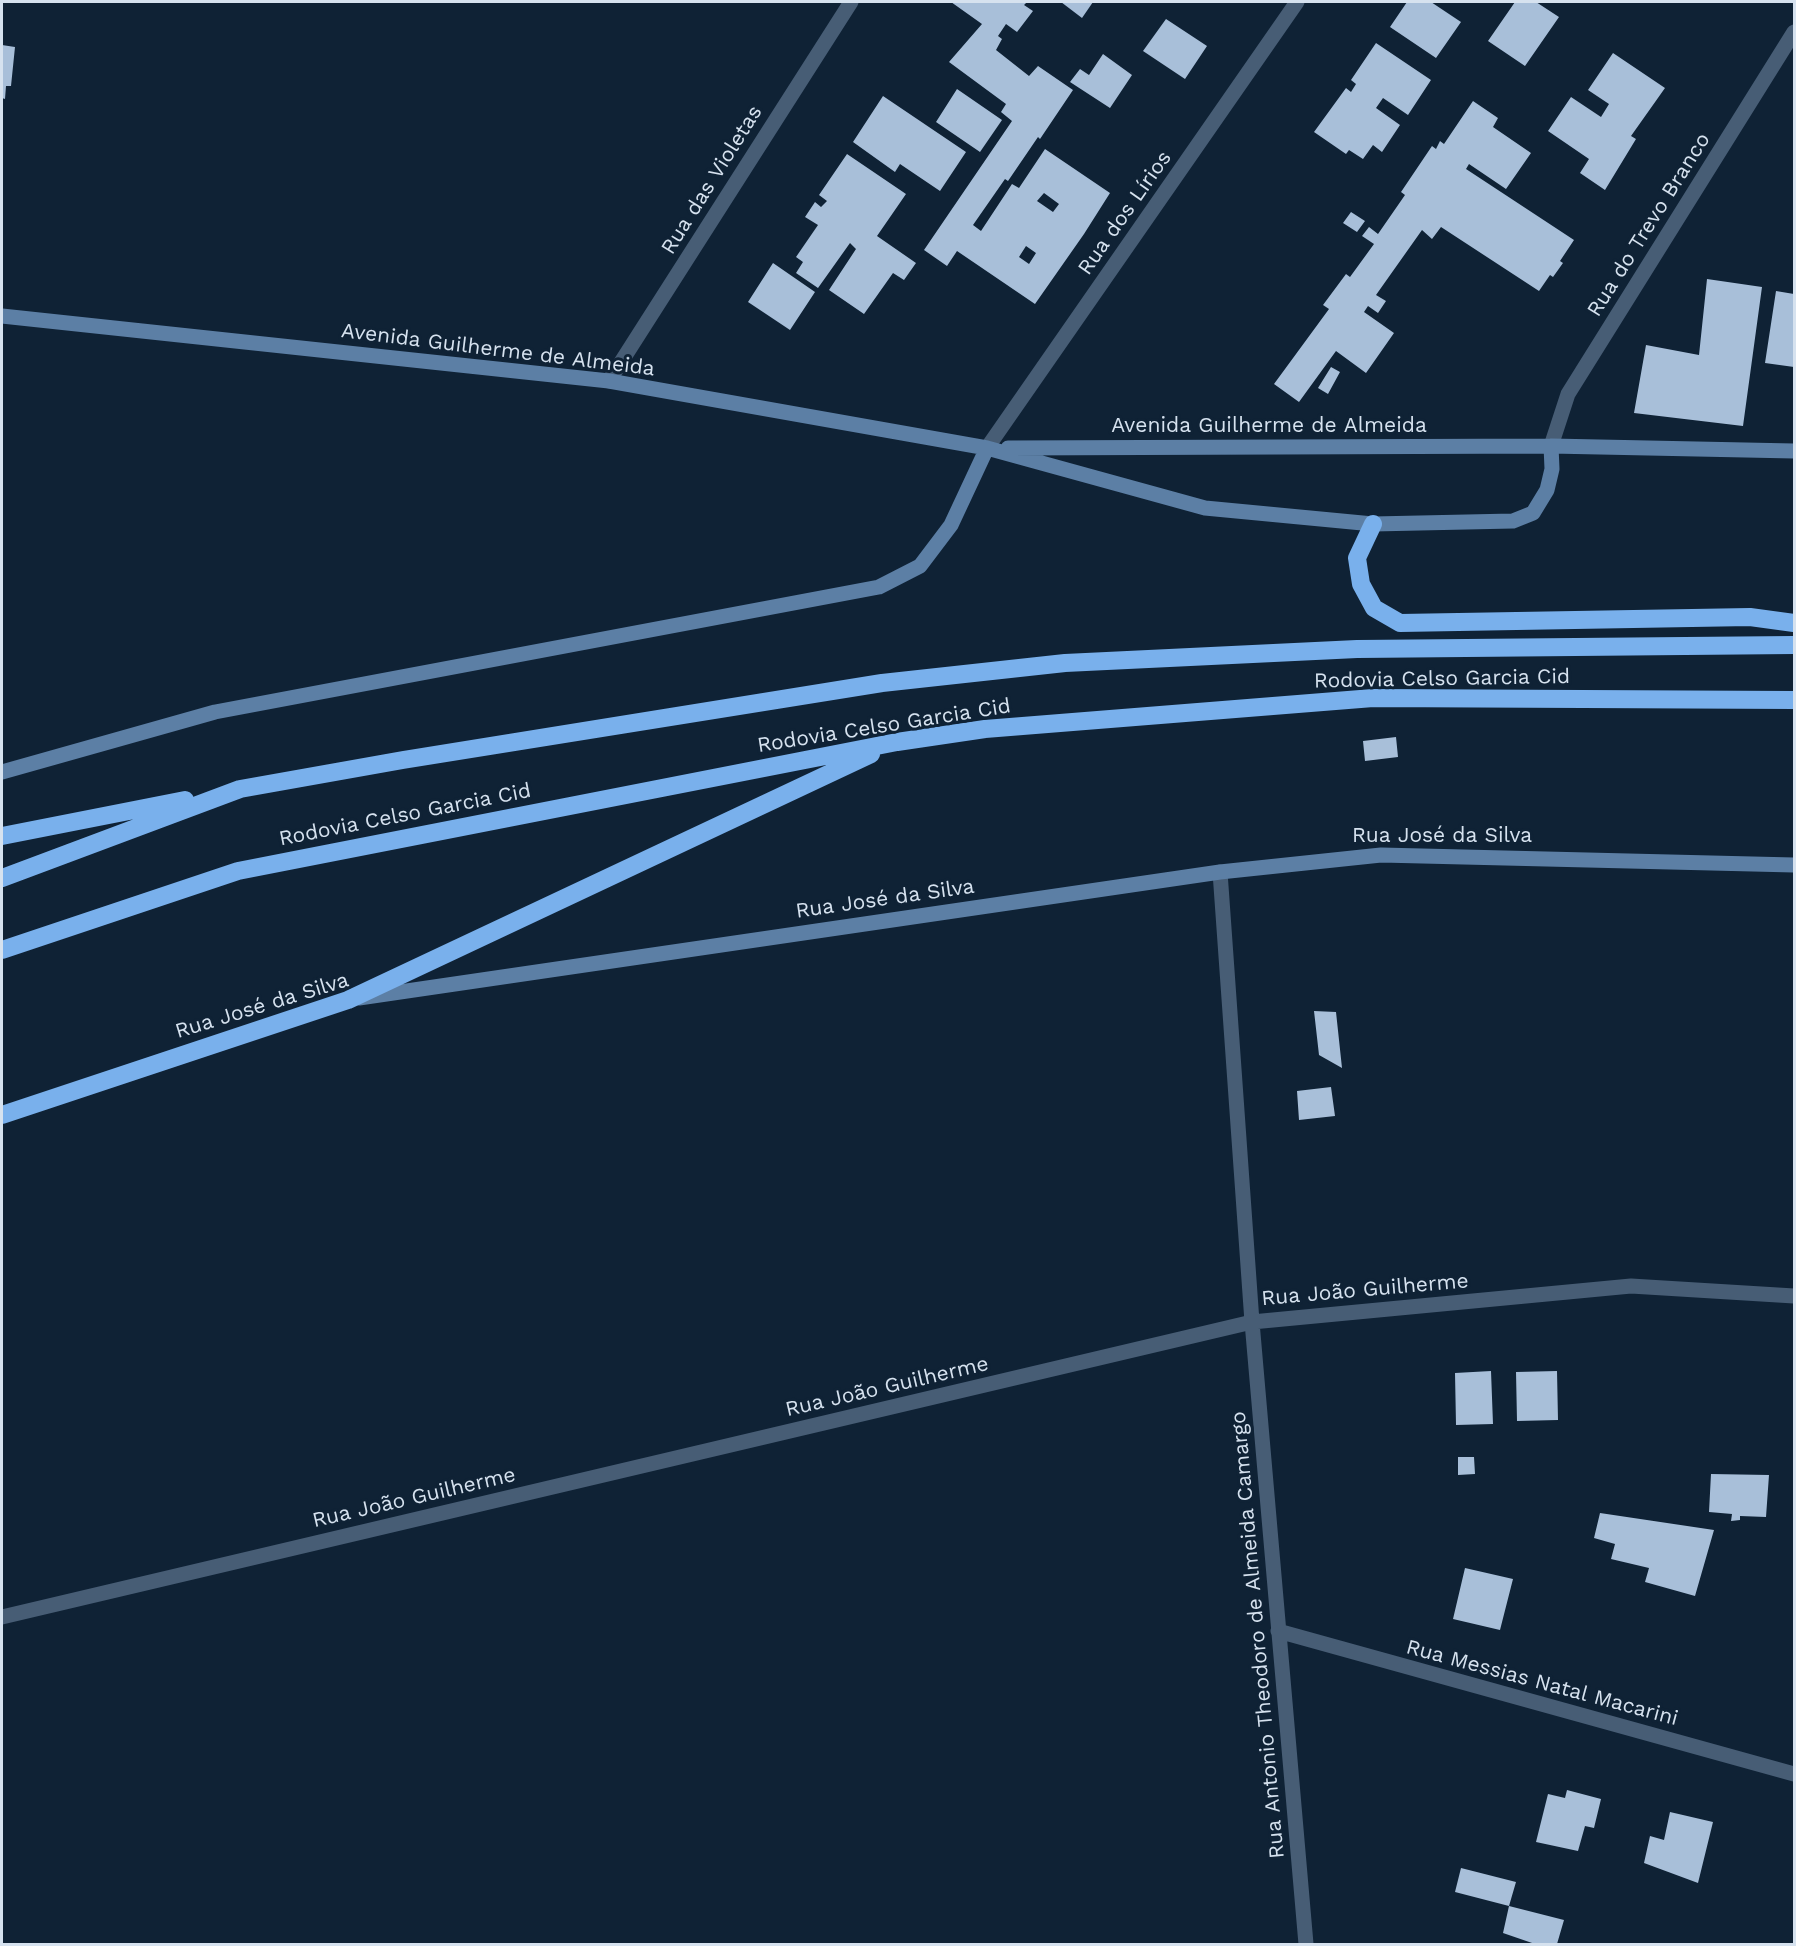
<!DOCTYPE html>
<meta charset="utf-8">
<style>
body{margin:0}
#map{position:relative;width:1796px;height:1946px;overflow:hidden;background:#0f2235;font-family:"Work Sans",sans-serif}
canvas{display:block}
.frame{position:absolute;inset:0;border:3px solid #d6e2ef;pointer-events:none}
</style>
<div id="map">
<canvas width="1796" height="1946"></canvas>
<div class="frame"></div>
</div>
<script>
const ctx = document.querySelector('canvas').getContext('2d');
ctx.lineJoin = 'round';
function fill(path, color) { ctx.fillStyle = color; ctx.fill(path, 'evenodd'); }
const poly = rows => new Path2D(rows.map(r => 'M' + r).join(''));
function strokePath(path, color, width, dash) { ctx.strokeStyle = color; ctx.lineWidth = width; ctx.lineCap = dash ? 'butt' : 'round'; ctx.setLineDash(dash || []); ctx.stroke(path); }
function drawText(font, color, halo, rows, align = 'center') {
  ctx.font = font + ' "Work Sans",sans-serif'; ctx.lineWidth = 6; ctx.setLineDash([]); ctx.textBaseline = 'middle'; ctx.strokeStyle = halo; ctx.fillStyle = color; for (const [text, x, y, turn = 0] of rows) {
    ctx.save(); ctx.translate(x, y); ctx.rotate((+turn || 0) * Math.PI / 180); ctx.textAlign = isNaN(turn) ? turn : align; if (halo) ctx.strokeText(text, 0, 0); ctx.fillText(text, 0, 0); ctx.restore();
  }
}
fill(poly([
 [951,2,1027,2,1024,5,1033,11,1017,32,1006,24,998,36,1002,39,996,50,1029,76,1038,66,1073,90,1040,139,1038,137,1008,181,1005,179,973,225,981,231,1012,184,1019,188,1045,149,1110,193,1084,234,1035,304,957,251,947,266,924,250,1012,121,1001,112,1006,104,949,62,982,24],
 [1044,193,1059,204,1053,212,1037,201],
 [1026,246,1036,253,1029,264,1019,257],
 [1061,2,1093,2,1082,18],
 [1407,2,1431,2,1461,22,1436,58,1390,27],
 [1515,2,1536,2,1559,17,1525,66,1488,41],
 [1166,19,1207,46,1185,79,1143,51],
 [1376,43,1431,80,1408,115,1383,98,1376,108,1400,125,1382,152,1373,145,1363,159,1349,150,1346,154,1314,132,1346,88,1351,92,1356,84,1351,80],
 [2,45,15,47,11,86,6,86,5,99,2,98],
 [1613,53,1665,88,1631,136,1636,139,1605,190,1580,173,1589,159,1548,131,1571,97,1601,117,1609,104,1588,90],
 [1103,54,1132,75,1110,108,1070,82,1080,69,1089,75],
 [957,89,1002,120,980,152,936,122],
 [883,96,966,152,940,191,900,164,895,172,853,142],
 [1473,101,1498,118,1493,127,1531,153,1506,189,1469,164,1466,169,1574,240,1560,261,1563,263,1553,277,1550,275,1539,291,1441,227,1432,239,1422,230,1376,295,1386,301,1378,313,1368,306,1364,312,1394,333,1366,373,1336,351,1299,402,1274,384,1329,309,1323,305,1346,274,1350,277,1374,244,1362,236,1369,227,1378,234,1405,195,1401,192,1432,146,1436,149,1440,141,1444,144],
 [847,154,906,194,877,236,916,263,904,280,893,273,864,314,829,290,856,249,850,243,818,288,796,273,803,262,796,257,818,225,805,217,815,202,821,207,827,201,819,195],
 [1351,212,1365,221,1357,232,1343,223],
 [773,263,815,292,790,330,748,302],
 [1707,279,1762,287,1743,426,1634,413,1646,345,1699,355],
 [1776,291,1794,294,1794,367,1765,363],
 [1331,367,1340,372,1328,394,1318,388],
 [1396,737,1398,757,1365,761,1363,741],
 [1314,1011,1336,1012,1342,1068,1319,1055],
 [1331,1087,1335,1116,1299,1120,1297,1091],
 [1491,1371,1493,1424,1456,1425,1455,1373],
 [1557,1371,1558,1420,1517,1421,1516,1372],
 [1458,1457,1474,1457,1475,1474,1458,1475],
 [1711,1474,1769,1475,1766,1517,1740,1516,1740,1520,1731,1521,1732,1514,1709,1512],
 [1600,1513,1714,1530,1695,1596,1645,1582,1649,1568,1611,1559,1615,1544,1594,1538],
 [1465,1568,1513,1579,1500,1630,1453,1619],
 [1567,1790,1601,1799,1594,1828,1585,1826,1578,1851,1536,1842,1548,1794,1565,1798],
 [1670,1812,1713,1822,1698,1883,1644,1863,1650,1836,1664,1840],
 [1461,1868,1516,1882,1509,1906,1455,1892],
 [1509,1906,1564,1920,1557,1944,1535,1944,1503,1933]
]), '#a8bfd9');
strokePath(poly([
 [609,381,851,2],
 [1551,446,1568,394,1794,32],
 [987,448,1297,2],
 [1220,872,1252,1322,1306,1944],
 [2,1617,1252,1322,1631,1286,1794,1296],
 [1278,1631,1794,1774]
]), '#475d75', 15);
strokePath(poly([
 [2,316,609,381,987,448,1205,508,1373,524,1513,521,1533,513,1547,490,1552,469,1551,446],
 [1008,448,1551,446,1794,451],
 [2,772,215,712,879,587,920,566,951,525,987,448],
 [359,998,1220,872,1381,855,1794,865]
]), '#5c7fa5', 15);
strokePath(poly([
 [1373,524,1357,558,1361,584,1374,608,1400,623,1750,617,1794,623],
 [2,836,185,800],
 [2,878,240,789,403,760,882,683,1065,663,1357,649,1794,645],
 [2,950,238,871,897,742,985,729,1373,698,1794,700],
 [2,1115,348,1000,871,754]
]), '#79b0ec', 18);
drawText('21px', '#d6e2ef', '#0f2235', [
 ["Rua das Violetas",712,180,-58],
 ["Rua dos Lírios",1125,213,-55],
 ["Rua do Trevo Branco",1649,225,-58],
 ["Avenida Guilherme de Almeida",498,350,7],
 ["Avenida Guilherme de Almeida",1269,426],
 ["Rodovia Celso Garcia Cid",1442,679,-1],
 ["Rodovia Celso Garcia Cid",884,726,-9],
 ["Rodovia Celso Garcia Cid",405,815,-11],
 ["Rua José da Silva",1442,836],
 ["Rua José da Silva",885,899,-8],
 ["Rua José da Silva",262,1006,-17],
 ["Rua João Guilherme",1365,1290,-5],
 ["Rua João Guilherme",887,1387,-13],
 ["Rua João Guilherme",414,1498,-13],
 ["Rua Antonio Theodoro de Almeida Camargo",1258,1635,-95],
 ["Rua Messias Natal Macarini",1542,1683,15]
]);
</script>
